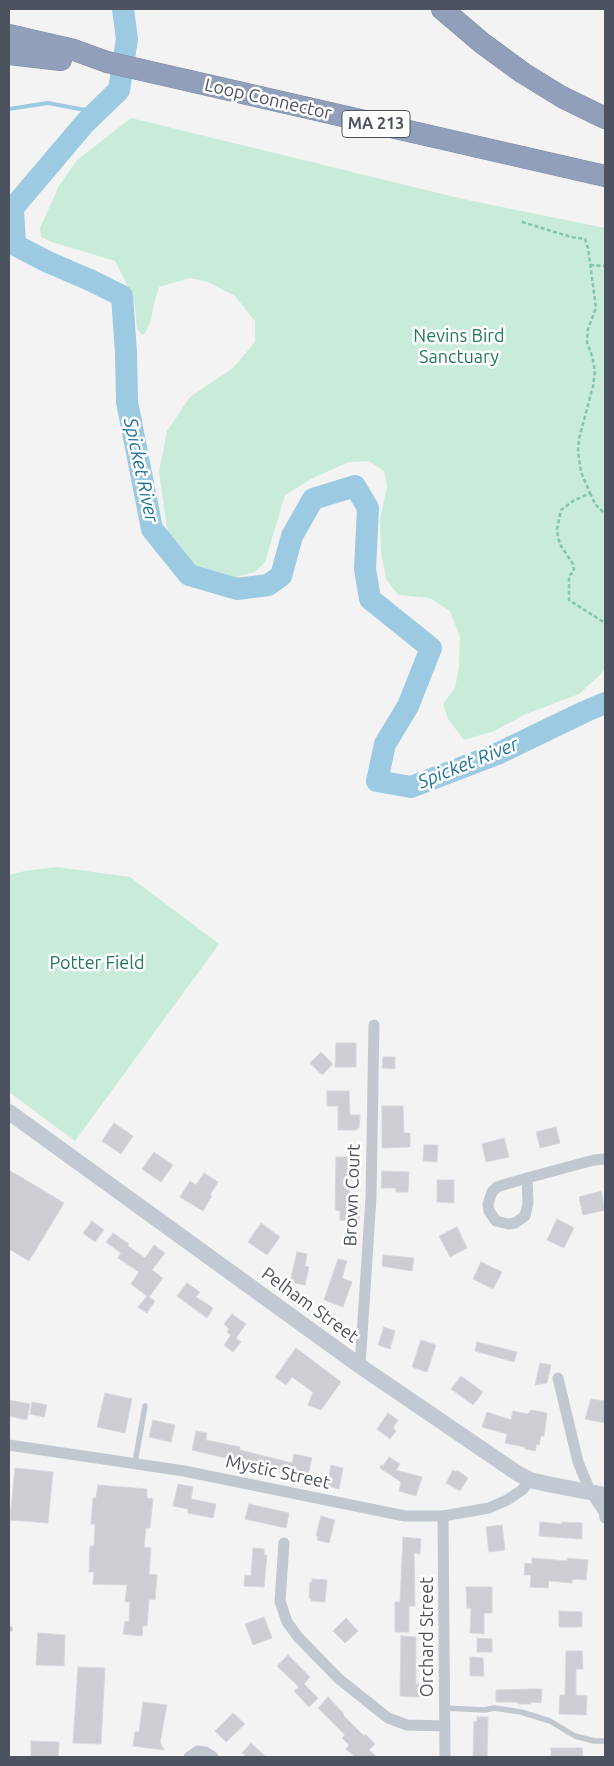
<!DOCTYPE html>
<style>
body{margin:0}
#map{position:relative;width:614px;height:1766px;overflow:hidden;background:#f4f3f3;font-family:Ubuntu,sans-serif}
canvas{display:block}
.frame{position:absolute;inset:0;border:10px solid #4c535e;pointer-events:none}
</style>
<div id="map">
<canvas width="614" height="1766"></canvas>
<div class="frame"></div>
</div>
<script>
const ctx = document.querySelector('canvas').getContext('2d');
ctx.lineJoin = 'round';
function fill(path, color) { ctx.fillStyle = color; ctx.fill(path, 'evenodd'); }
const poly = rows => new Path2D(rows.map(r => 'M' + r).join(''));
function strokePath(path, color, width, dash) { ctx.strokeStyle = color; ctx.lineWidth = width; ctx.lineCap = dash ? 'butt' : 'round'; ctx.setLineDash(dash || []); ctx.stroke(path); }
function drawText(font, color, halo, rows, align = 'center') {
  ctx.font = font + ' Ubuntu,sans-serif'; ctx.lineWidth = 5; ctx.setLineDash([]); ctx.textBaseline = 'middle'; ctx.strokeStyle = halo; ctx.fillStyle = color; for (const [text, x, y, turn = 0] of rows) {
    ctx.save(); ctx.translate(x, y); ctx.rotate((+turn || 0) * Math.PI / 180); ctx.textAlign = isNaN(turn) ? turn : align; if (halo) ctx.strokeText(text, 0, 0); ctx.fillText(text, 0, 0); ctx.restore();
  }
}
fill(poly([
 [131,118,463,199,605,228,605,668,601,674,579,694,526,714,494,731,464,740,448,719,443,704,455,688,459,668,460,637,450,611,430,598,398,595,386,579,381,551,380,520,387,486,384,471,369,461,349,462,313,478,285,495,265,562,255,572,232,578,205,572,183,557,168,537,159,472,167,431,190,397,233,368,255,342,255,321,235,296,208,282,190,278,159,287,154,304,151,320,146,332,142,335,137,329,134,299,115,261,52,242,41,237,40,228,59,186,77,160],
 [57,867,130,877,219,944,75,1141,9,1092,9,875,25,871]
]), '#c8ebda');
strokePath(poly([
 [9,109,48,103,96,112]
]), '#9bcae2', 4);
strokePath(poly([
 [123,9,127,39,119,90,85,123,13,208,15,245,48,262,92,281,122,296,126,353,127,402,152,529,189,575,237,589,268,585,281,576,292,536,313,499,355,486,368,508,365,569,370,599,431,648,408,706,385,744,377,781,411,787,497,754,584,712,605,703]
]), '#9bcae2', 22);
const building = poly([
 [336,1043,356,1043,356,1067,335,1067,336,1043],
 [321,1052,333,1064,322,1075,310,1063,321,1052],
 [383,1057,395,1057,395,1069,382,1068,383,1057],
 [327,1091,349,1091,350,1115,360,1115,359,1128,357,1128,357,1130,338,1130,338,1106,327,1106,327,1091],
 [382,1106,403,1106,404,1133,410,1133,410,1147,382,1148,382,1106],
 [114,1123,133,1136,121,1154,102,1141,114,1123],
 [556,1127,560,1143,540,1148,536,1132,556,1127],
 [504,1138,509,1157,486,1162,482,1144,504,1138],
 [424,1145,438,1145,437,1162,423,1161,424,1145],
 [154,1152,173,1165,161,1182,142,1169,154,1152],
 [336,1157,355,1157,355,1180,350,1180,349,1203,360,1204,359,1221,340,1220,340,1211,335,1210,336,1157],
 [9,1170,64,1203,29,1261,9,1249,9,1170],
 [382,1171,409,1172,408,1192,396,1192,396,1188,381,1188,382,1171],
 [204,1173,218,1182,210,1195,212,1196,203,1211,180,1197,190,1181,196,1185,204,1173],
 [437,1180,454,1180,454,1203,437,1202,437,1180],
 [601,1191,605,1210,583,1215,579,1197,601,1191],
 [557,1219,574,1228,564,1248,547,1240,557,1219],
 [92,1221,104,1230,95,1242,83,1233,92,1221],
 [261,1223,280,1237,267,1255,248,1242,261,1223],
 [457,1227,467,1248,450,1257,439,1236,457,1227],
 [113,1233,129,1244,128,1246,145,1258,154,1245,165,1253,152,1270,163,1278,149,1297,155,1301,147,1313,138,1307,147,1296,131,1284,139,1272,118,1258,121,1253,106,1242,113,1233],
 [297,1252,307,1254,305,1266,309,1267,305,1285,290,1282,297,1252],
 [383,1255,414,1258,412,1271,382,1266,383,1255],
 [338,1259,347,1261,342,1278,352,1282,343,1307,324,1300,338,1259],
 [481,1262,502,1272,493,1289,473,1279,481,1262],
 [187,1283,200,1292,196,1297,213,1308,207,1318,177,1296,187,1283],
 [232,1314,246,1324,236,1338,241,1342,233,1352,224,1345,231,1335,227,1332,229,1329,224,1324,232,1314],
 [384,1327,395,1331,390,1349,378,1345,384,1327],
 [421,1340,436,1345,427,1372,412,1367,421,1340],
 [477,1342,517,1352,514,1362,475,1351,477,1342],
 [296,1348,341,1382,321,1410,308,1405,313,1392,292,1377,286,1385,275,1377,296,1348],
 [540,1363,551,1365,547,1383,535,1385,540,1363],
 [461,1376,483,1392,473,1405,451,1389,461,1376],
 [105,1393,132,1399,125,1433,97,1427,105,1393],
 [591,1399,605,1401,605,1423,585,1419,591,1399],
 [9,1400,30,1404,27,1420,9,1416,9,1400],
 [32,1402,47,1405,44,1417,30,1414,32,1402],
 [531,1410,547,1413,544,1436,541,1436,539,1445,537,1444,535,1451,525,1449,525,1447,505,1443,507,1434,482,1427,487,1412,511,1420,513,1411,528,1414,531,1410],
 [388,1413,398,1420,393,1428,396,1431,390,1439,377,1429,388,1413],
 [153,1420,175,1425,171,1442,149,1437,153,1420],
 [196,1431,207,1433,206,1440,240,1447,240,1450,292,1463,294,1454,312,1458,307,1478,271,1470,271,1471,261,1469,262,1467,192,1450,196,1431],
 [389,1457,400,1464,396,1470,422,1477,416,1496,399,1491,401,1482,380,1468,381,1465,383,1466,389,1457],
 [331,1465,343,1468,339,1489,327,1486,331,1465],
 [15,1468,53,1472,48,1523,10,1520,15,1468],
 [453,1470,456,1472,457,1470,468,1478,460,1491,446,1483,453,1470],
 [178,1484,193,1487,191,1499,216,1504,213,1518,188,1513,188,1509,173,1506,178,1484],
 [98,1485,147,1489,147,1498,153,1499,150,1528,146,1528,144,1547,151,1548,149,1574,157,1575,155,1600,149,1599,147,1626,143,1626,142,1636,123,1634,125,1621,129,1622,130,1602,125,1602,127,1585,93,1584,94,1572,89,1572,90,1546,94,1546,95,1524,91,1524,93,1498,96,1498,98,1485],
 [249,1504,289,1513,286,1528,245,1519,249,1504],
 [321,1516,335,1520,329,1543,317,1540,318,1536,316,1536,321,1516],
 [540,1522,562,1524,562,1522,582,1523,582,1539,539,1536,540,1522],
 [502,1525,505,1550,489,1552,486,1527,502,1525],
 [403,1537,421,1539,420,1554,414,1553,415,1606,409,1606,409,1632,395,1632,395,1602,400,1602,403,1537],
 [253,1548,264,1549,264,1555,267,1555,264,1587,244,1586,245,1575,251,1576,253,1548],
 [532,1558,567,1561,567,1558,588,1560,586,1580,572,1579,572,1583,549,1581,548,1588,530,1587,531,1575,524,1575,525,1563,532,1564,532,1558],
 [312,1579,327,1580,325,1602,311,1601,311,1598,309,1598,310,1582,312,1582,312,1579],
 [466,1587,492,1587,492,1613,484,1613,484,1634,470,1633,471,1608,467,1608,466,1587],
 [559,1611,582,1612,582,1627,559,1627,559,1611],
 [264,1617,272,1638,253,1645,245,1624,264,1617],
 [346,1618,358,1631,345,1643,333,1631,346,1618],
 [38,1633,65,1635,64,1666,36,1665,38,1633],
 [401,1636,416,1637,416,1684,419,1684,419,1697,400,1696,401,1636],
 [477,1638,492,1639,492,1652,477,1652,477,1638],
 [566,1651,582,1651,583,1669,576,1669,576,1695,587,1696,586,1715,559,1714,560,1695,565,1695,566,1651],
 [288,1655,310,1677,304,1684,318,1698,309,1707,294,1691,299,1687,277,1666,288,1655],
 [470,1657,483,1658,484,1676,470,1676,470,1657],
 [78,1667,105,1668,101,1744,73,1743,78,1667],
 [532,1689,542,1689,541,1703,531,1702,531,1704,518,1704,518,1702,496,1702,496,1690,532,1689],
 [328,1697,344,1714,343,1715,364,1736,365,1734,375,1744,369,1750,377,1757,355,1757,346,1749,349,1745,342,1738,345,1735,318,1708,328,1697],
 [143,1702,167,1705,160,1742,164,1750,133,1746,135,1732,139,1732,143,1702],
 [233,1713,245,1724,226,1742,215,1731,233,1713],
 [477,1717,488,1717,487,1757,473,1757,474,1721,477,1722,477,1717],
 [31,1741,59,1742,58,1757,31,1757,31,1741],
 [251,1743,266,1757,247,1757,242,1753,251,1743],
 [551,1748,582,1748,583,1757,551,1757,551,1748]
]);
fill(building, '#cdced4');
strokePath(building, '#d7d8dd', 1);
const highway = poly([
 [442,9,482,43,523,73,562,97,605,118],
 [9,35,74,50,107,62,605,176],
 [9,54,61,60]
]);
strokePath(highway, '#7c8aa6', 22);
strokePath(poly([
 [522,222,571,237,585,239,588,248,596,308,588,329,587,342,592,356,595,371,593,386,579,439,578,452,581,472,590,493,573,501,561,510,557,529,558,538,561,546,573,564,574,571,569,576,569,600,605,623],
 [590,265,605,266],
 [590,493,595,504,605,514]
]), '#84c5ae', 2.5, [4, 2.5]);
strokePath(poly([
 [135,1463,145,1406],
 [9,1629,10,1629],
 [445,1708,485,1710,494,1708,521,1712,550,1721,575,1736,594,1741,605,1741]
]), '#c2c8cf', 5.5);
strokePath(poly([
 [527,1178,528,1203,525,1216,515,1223,508,1224,496,1221,489,1211,488,1204,492,1192,497,1187,503,1185,527,1178,594,1160,605,1159],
 [360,1366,371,1197,374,1025],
 [558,1378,578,1462,590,1491,604,1512,605,1518],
 [9,1445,184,1471,405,1516,443,1516,489,1508,507,1500,522,1490,530,1480],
 [443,1516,445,1757],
 [284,1543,280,1601,287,1622,298,1637,339,1679,388,1718,407,1725,445,1726],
 [189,1757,198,1751,205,1752,213,1757]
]), '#c2c8cf', 11);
strokePath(poly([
 [9,1112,360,1366,517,1473,530,1480,547,1484,605,1495]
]), '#c3c9d3', 16);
strokePath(highway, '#919fba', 21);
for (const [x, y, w] of [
 [376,124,68]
]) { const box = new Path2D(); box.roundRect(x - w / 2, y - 13.5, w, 27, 4); ctx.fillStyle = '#fff'; ctx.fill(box); strokePath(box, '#4c535e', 1); }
drawText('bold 16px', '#4c535e', null, [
 ["MA 213",376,124]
]);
drawText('18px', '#4c535e', '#fff', [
 ["Loop Connector",268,99,13],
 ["Brown Court",352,1195,-88],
 ["Pelham Street",310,1305,36],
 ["Mystic Street",278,1472,12],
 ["Orchard Street",427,1637,-90]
]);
drawText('18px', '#247859', '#fff', [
 ["Nevins Bird",459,336],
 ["Sanctuary",459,357],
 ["Potter Field",97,963]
]);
drawText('italic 19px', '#1f729e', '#fff', [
 ["Spicket River",141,470,78],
 ["Spicket River",468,763,-22]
]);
</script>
